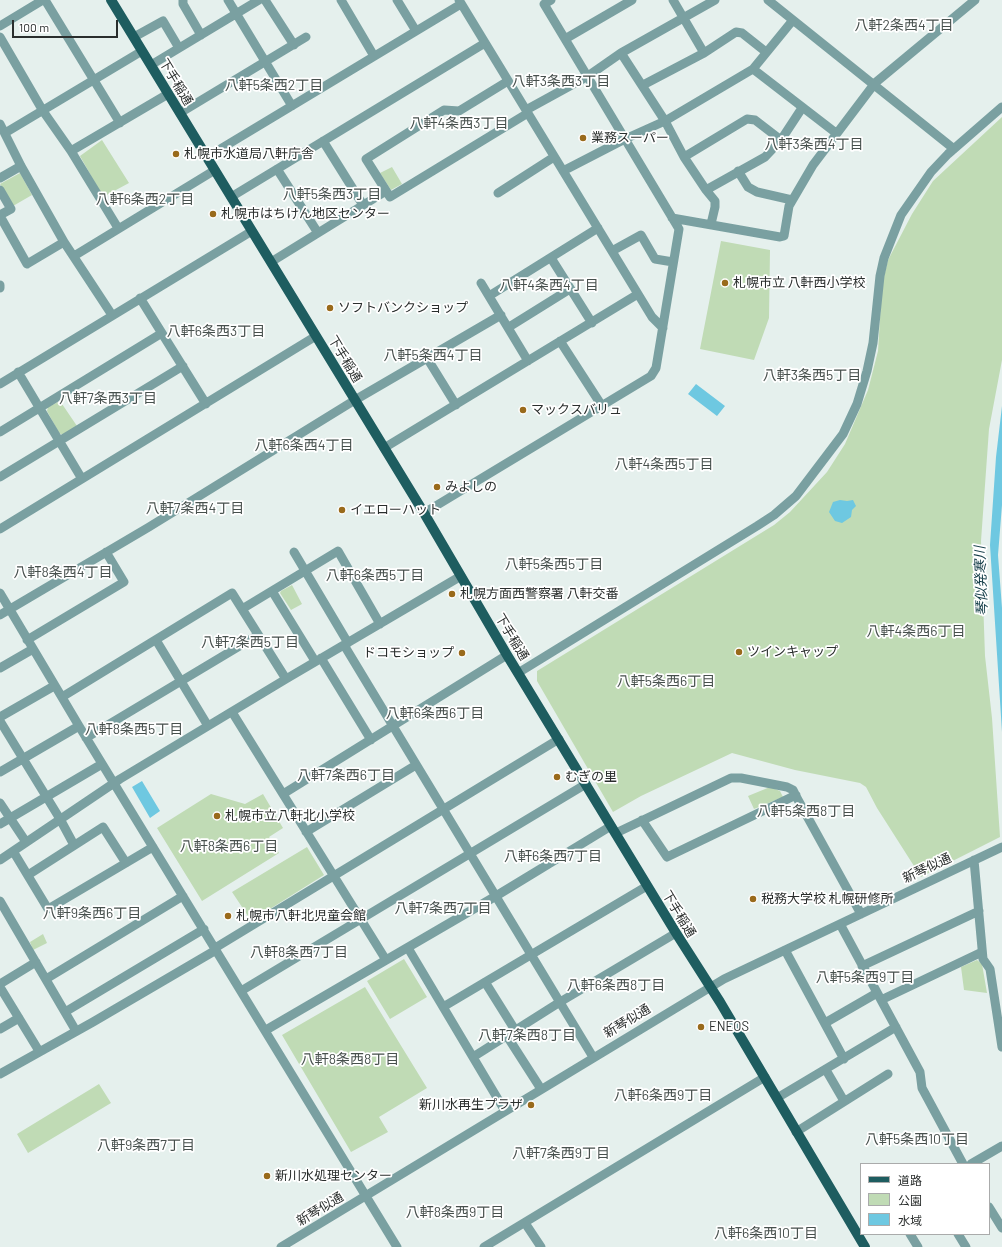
<!DOCTYPE html>
<meta charset="utf-8">
<style>
body{margin:0}
#map{position:relative;width:1002px;height:1247px;overflow:hidden;background:#e5f0ed;font-family:Barlow,"Noto Sans JP",sans-serif}
canvas{display:block}
.legend{position:absolute;left:860px;top:1163px;width:130px;height:72px;box-sizing:border-box;background:#fff;border:1px solid #aaabab;margin:0;padding:5px 7px;list-style:none;font-size:12px;color:#2a2e2d}
.legend li{display:flex;align-items:center;gap:8px;height:20px}
.legend b{width:20px;border:1px solid #aaabab}
.scale{position:absolute;left:12px;top:20px;width:106px;height:18px;box-sizing:border-box;border:2px solid #2a2e2d;border-top:0;padding-left:5px;font-size:12px;line-height:14px;white-space:nowrap;color:#2a2e2d;-webkit-text-stroke:3px #fff;paint-order:stroke}
</style>
<div id="map">
<canvas width="1002" height="1247"></canvas>
<ul class="legend">
<li><b style="height:5px;background:#1e5d60"></b>道路</li>
<li><b style="height:11px;background:#c0dbb5"></b>公園</li>
<li><b style="height:11px;background:#6ec8e1"></b>水域</li>
</ul>
<div class="scale">100 m</div>
</div>
<script>
const ctx = document.querySelector('canvas').getContext('2d');
ctx.lineJoin = 'round';
function fill(path, color) { ctx.fillStyle = color; ctx.fill(path, 'evenodd'); }
const poly = rows => new Path2D(rows.map(r => 'M' + r).join(''));
function strokePath(path, color, width, dash) { ctx.strokeStyle = color; ctx.lineWidth = width; ctx.lineCap = dash ? 'butt' : 'round'; ctx.setLineDash(dash || []); ctx.stroke(path); }
function drawText(font, color, halo, rows, align = 'center') {
  ctx.font = font + ' Barlow,"Noto Sans JP",sans-serif'; ctx.lineWidth = 3.5; ctx.setLineDash([]); ctx.textBaseline = 'middle'; ctx.strokeStyle = halo; ctx.fillStyle = color; for (const [text, x, y, turn = 0] of rows) {
    ctx.save(); ctx.translate(x, y); ctx.rotate((+turn || 0) * Math.PI / 180); ctx.textAlign = isNaN(turn) ? turn : align; if (halo) ctx.strokeText(text, 0, 0); ctx.fillText(text, 0, 0); ctx.restore();
  }
}
fill(poly([
 [1002,117,1002,360,989,429,981,541,985,656,992,718,1000,837,921,877,877,808,866,787,860,783,795,770,732,753,641,796,613,812,537,681,537,671,774,525,790,512,827,472,845,444,868,390,878,351,882,285,888,260,912,214,933,181],
 [102,140,129,183,103,197,80,156],
 [392,167,402,184,391,190,380,173],
 [20,173,32,195,13,206,0,184],
 [721,241,770,250,769,318,754,360,700,349],
 [60,401,77,426,63,435,59,433,47,411,48,407],
 [292,585,302,604,291,610,280,593,281,591],
 [770,787,780,791,783,797,754,809,748,796],
 [211,794,245,804,263,794,283,828,269,837,279,853,202,901,157,828],
 [307,847,324,875,254,919,250,919,232,892],
 [43,934,47,943,33,950,30,942],
 [404,959,427,997,390,1019,367,981],
 [977,960,982,964,987,993,964,990,961,967],
 [365,987,427,1088,379,1117,388,1132,351,1152,282,1035],
 [99,1084,111,1103,28,1153,17,1134]
]), '#c0dbb5');
fill(poly([
 [696,384,725,406,717,416,688,394],
 [1002,406,1002,505,998,555,1002,608,1002,732,990,545,996,457],
 [840,500,847,501,853,500,856,506,852,510,851,517,842,523,835,521,829,512,833,502],
 [142,781,160,811,150,818,132,787]
]), '#6ec8e1');
strokePath(poly([
 [45,0,120,123],
 [183,0,183,4,201,35],
 [228,0,292,106],
 [265,0,294,45],
 [341,0,374,56],
 [397,0,416,31],
 [459,0,652,317,663,328],
 [673,0,704,53],
 [768,0,954,149],
 [0,26,43,0],
 [0,37,43,111,71,151,118,228],
 [134,37,163,21,179,48],
 [565,39,632,0],
 [621,53,665,121,684,157,706,190,765,157,781,140,802,108],
 [151,65,259,0],
 [753,69,836,133],
 [508,81,459,111,444,110,366,159,390,197,528,113],
 [643,85,704,53,736,32,742,33,766,52],
 [526,110,588,76,621,53,715,0],
 [180,113,306,37],
 [0,124,21,166,64,242,112,315],
 [5,133,142,51],
 [323,141,363,205],
 [71,151,168,94],
 [207,157,461,4],
 [684,157,747,119,755,120,781,140],
 [277,169,318,233],
 [563,171,625,139,665,121,753,69,793,20],
 [738,171,748,187,757,192,792,200],
 [0,178,21,166],
 [0,190,11,209,0,215],
 [706,190,715,201,715,207,711,224],
 [498,193,554,157],
 [231,197,485,43],
 [0,216,27,264,64,242],
 [672,218,780,237,784,236,789,206,813,165,875,83,975,0],
 [612,251,641,235,655,259,673,262],
 [74,256,215,170],
 [551,258,592,323],
 [271,262,386,191],
 [481,283,528,361],
 [0,285,0,288],
 [489,296,598,228],
 [140,298,206,404],
 [509,327,570,289],
 [560,341,602,406],
 [427,358,456,405],
 [18,372,82,479],
 [0,384,252,231],
 [0,432,162,333],
 [384,448,638,294],
 [0,477,183,366],
 [424,513,651,376,656,368,679,229,544,4,551,0],
 [0,529,316,336],
 [294,552,348,643],
 [272,591,315,661],
 [0,593,79,726,397,1247],
 [242,609,338,551,380,624],
 [0,615,149,527,355,400,501,315],
 [27,640,124,582,106,552],
 [156,640,208,726],
 [344,645,593,1057],
 [321,658,371,740],
 [0,668,33,649],
 [518,673,757,526,774,515,796,496,843,434,857,404,867,371,873,343,880,276,884,258,901,215,931,172,948,154,1002,107],
 [62,697,232,593,286,679],
 [232,712,386,960],
 [0,717,54,686],
 [0,721,60,819,74,845],
 [86,738,258,635],
 [0,772,79,726],
 [283,794,507,655],
 [0,803,26,842],
 [642,820,667,857,796,795],
 [0,824,102,764],
 [306,832,416,765],
 [616,833,731,778,741,778,787,787,793,790,797,798,861,914],
 [13,851,48,909,153,847],
 [0,860,120,779,286,679,461,576],
 [974,860,983,959,990,969,1002,1047],
 [28,875,103,827,126,863],
 [0,901,76,1031],
 [840,924,920,1072,922,1088,963,1164],
 [215,948,559,739],
 [408,948,505,1111],
 [785,950,844,1059],
 [862,966,979,911],
 [46,979,183,896],
 [485,982,515,1030],
 [0,984,36,962],
 [0,987,39,1051],
 [241,991,586,784],
 [881,1000,982,952],
 [443,1007,647,886],
 [65,1012,204,929],
 [825,1023,877,993],
 [0,1029,19,1018],
 [266,1030,496,896,611,826],
 [507,1036,541,1089],
 [473,1057,560,1002,676,933],
 [826,1070,844,1101],
 [0,1074,93,1022,216,950],
 [777,1098,896,1027],
 [796,1132,888,1074],
 [971,1164,1002,1146],
 [989,1207,1002,1228],
 [525,1223,541,1247],
 [910,1234,918,1247],
 [958,1234,966,1247],
 [281,1247,724,979,1002,847],
 [484,1247,765,1077]
]), '#7aa0a1', 9);
strokePath(poly([
 [111,0,424,513,507,655,676,933,720,1002,865,1247]
]), '#1e5d60', 10);
for (const [x, y, r, color] of [
 [583,138,4,"#996a1b"],
 [176,154,4,"#996a1b"],
 [213,214,4,"#996a1b"],
 [725,283,4,"#996a1b"],
 [330,308,4,"#996a1b"],
 [523,410,4,"#996a1b"],
 [437,487,4,"#996a1b"],
 [342,510,4,"#996a1b"],
 [452,594,4,"#996a1b"],
 [739,652,4,"#996a1b"],
 [462,653,4,"#996a1b"],
 [557,777,4,"#996a1b"],
 [217,816,4,"#996a1b"],
 [753,899,4,"#996a1b"],
 [228,916,4,"#996a1b"],
 [701,1027,4,"#996a1b"],
 [531,1105,4,"#996a1b"],
 [267,1176,4,"#996a1b"]
]) { const dot = new Path2D(); dot.arc(x, y, r, 0, 2 * Math.PI); ctx.fillStyle = color; ctx.fill(dot); strokePath(dot, '#fff', 1.5); }
drawText('13px', '#2a2e2d', '#fff', [
 ["下手稲通",176,82,59],
 ["下手稲通",345,359,59],
 ["下手稲通",512,637,59],
 ["新琴似通",927,868,-25],
 ["下手稲通",679,914,59],
 ["新琴似通",627,1021,-31],
 ["新琴似通",320,1209,-31]
]);
drawText('13px', '#2a2e2d', '#fff', [
 ["業務スーパー",591,138],
 ["札幌市水道局八軒庁舎",184,154],
 ["札幌市はちけん地区センター",221,214],
 ["札幌市立 八軒西小学校",733,283],
 ["ソフトバンクショップ",338,308],
 ["マックスバリュ",531,410],
 ["みよしの",445,487],
 ["イエローハット",350,510],
 ["札幌方面西警察署 八軒交番",460,594],
 ["ツインキャップ",747,652],
 ["ドコモショップ",454,653,"right"],
 ["むぎの里",565,777],
 ["札幌市立八軒北小学校",225,816],
 ["税務大学校 札幌研修所",761,899],
 ["札幌市八軒北児童会館",236,916],
 ["ENEOS",709,1027],
 ["新川水再生プラザ",523,1105,"right"],
 ["新川水処理センター",275,1176]
], 'left');
drawText('14px', '#47504d', '#fff', [
 ["八軒2条西4丁目",904,25],
 ["八軒3条西3丁目",561,81],
 ["八軒5条西2丁目",274,85],
 ["八軒4条西3丁目",459,123],
 ["八軒3条西4丁目",814,144],
 ["八軒5条西3丁目",332,194],
 ["八軒6条西2丁目",145,199],
 ["八軒4条西4丁目",549,285],
 ["八軒6条西3丁目",216,331],
 ["八軒5条西4丁目",433,355],
 ["八軒3条西5丁目",812,375],
 ["八軒7条西3丁目",108,398],
 ["八軒6条西4丁目",304,445],
 ["八軒4条西5丁目",664,464],
 ["八軒7条西4丁目",195,508],
 ["八軒5条西5丁目",554,564],
 ["八軒8条西4丁目",63,572],
 ["八軒6条西5丁目",375,575],
 ["八軒4条西6丁目",916,631],
 ["八軒7条西5丁目",250,642],
 ["八軒5条西6丁目",666,681],
 ["八軒6条西6丁目",435,713],
 ["八軒8条西5丁目",134,729],
 ["八軒7条西6丁目",346,775],
 ["八軒5条西8丁目",806,811],
 ["八軒8条西6丁目",229,846],
 ["八軒6条西7丁目",553,856],
 ["八軒7条西7丁目",443,908],
 ["八軒9条西6丁目",92,913],
 ["八軒8条西7丁目",299,952],
 ["八軒5条西9丁目",865,977],
 ["八軒6条西8丁目",616,985],
 ["八軒7条西8丁目",527,1035],
 ["八軒8条西8丁目",350,1059],
 ["八軒6条西9丁目",663,1095],
 ["八軒5条西10丁目",917,1139],
 ["八軒9条西7丁目",146,1145],
 ["八軒7条西9丁目",561,1153],
 ["八軒8条西9丁目",455,1212],
 ["八軒6条西10丁目",766,1233]
]);
drawText('italic 14px', '#123c47', '#fff', [
 ["琴似発寒川",981,581,-92]
]);
</script>
